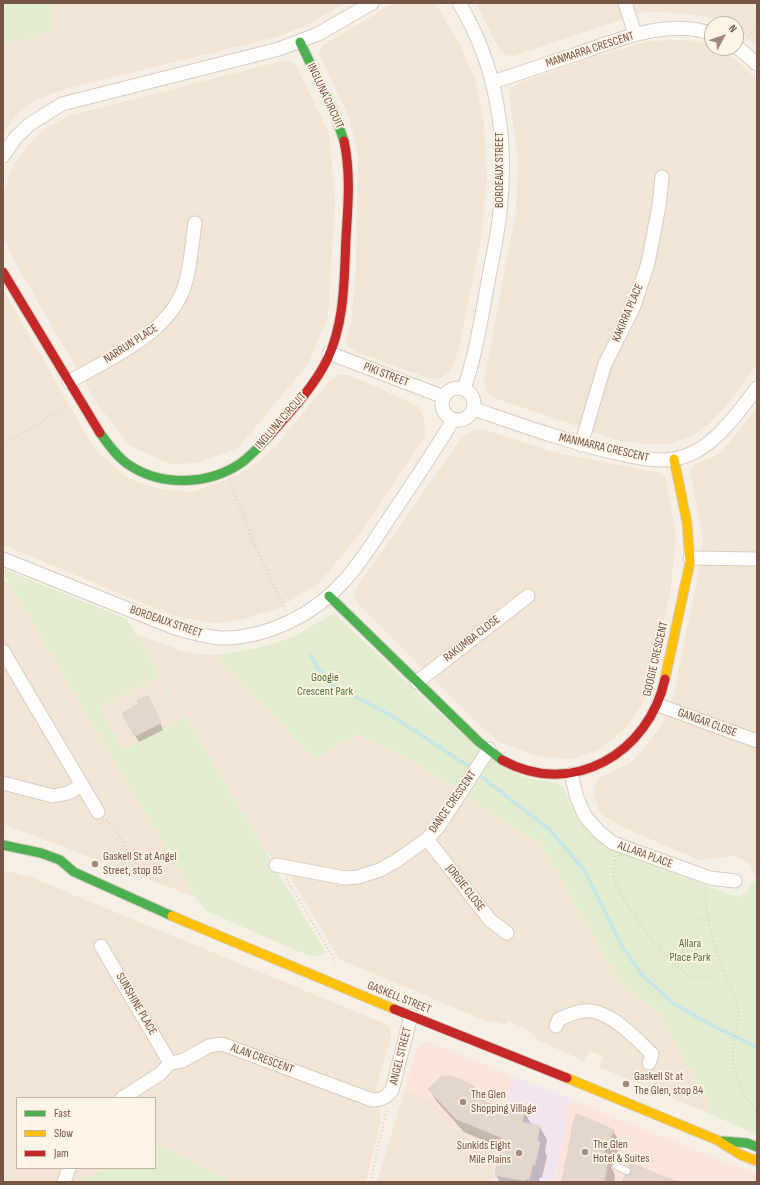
<!DOCTYPE html>
<html>
<head>
<meta charset="utf-8">
<style>
  body { margin:0 }
  #map { position:relative; width:760px; height:1185px; overflow:hidden; background:#f6efe6; font-family:"Sofia Sans Condensed",sans-serif }
  canvas { display:block }
  .frame { position:absolute; inset:0; border:4px solid #755545; pointer-events:none }
  .legend { position:absolute; left:16px; top:1097px; width:140px; height:72px; box-sizing:border-box; background:#fff4e6; border:1px solid #c8b4a6; margin:0; padding:5px 7px; list-style:none; font-size:12px; color:#755545 }
  .legend li { display:flex; align-items:center; gap:8px; height:20px }
  .legend b { width:20px; border:1px solid #c8b4a6 }
  .north { position:absolute; left:704px; top:16px; width:40px; height:40px; box-sizing:border-box; background:#fff4e6; border:1px solid #c8b4a6; border-radius:50%; rotate:50deg; font-size:11px; font-weight:700; line-height:16px; text-align:center; color:#755545 }
  .north::after { content:''; display:block; margin:auto; width:14px; height:18px; background:#a28b7d; clip-path:polygon(50% 0,100% 100%,50% 72%,0 100%) }
</style>
</head>
<body>
<div id="map">
<canvas width="760" height="1185"></canvas>
<div class="frame"></div>
<ul class="legend">
<li><b style="height:5px;background:#4caf50"></b>Fast</li>
<li><b style="height:5px;background:#ffc107"></b>Slow</li>
<li><b style="height:5px;background:#c62828"></b>Jam</li>
</ul>
<div class="north">N</div>
</div>
<script>
const ctx = document.querySelector('canvas').getContext('2d');
ctx.lineJoin = 'round';
function fillPath(path, color) {
  ctx.fillStyle = color;
  ctx.fill(path, 'evenodd');
}
function trace(path, color, width, dash) {
  ctx.strokeStyle = color;
  ctx.lineWidth = width;
  ctx.lineCap = dash ? 'butt' : 'round';
  ctx.setLineDash(dash || []);
  ctx.stroke(path);
}
function label(font, color, halo, rows, align = 'center') {
  ctx.font = font + ' "Sofia Sans Condensed",sans-serif';
  ctx.lineWidth = 3.5;
  ctx.setLineDash([]);
  ctx.textBaseline = 'middle';
  ctx.strokeStyle = halo;
  ctx.fillStyle = color;
  for (const [text, x, y, turn = 0] of rows) {
    ctx.save();
    ctx.translate(x, y);
    ctx.rotate((+turn || 0) * Math.PI / 180);
    ctx.textAlign = isNaN(turn) ? turn : align;
    if (halo) ctx.strokeText(text, 0, 0);
    ctx.fillText(text, 0, 0);
    ctx.restore();
  }
}
const residential = new Path2D(`
  M50 3H345L305 26 276 37 65 89 36 100 17 114 3 134V42H13L51 31Z
  M394 3H435L461 47 475 79 484 124 487 180 481 237 459 349 450 372 440 378 433 380 356 352 348 346 346 338 351 322 356 267 358 156 349 117 319 54 323 45Z
  M476 3H757V45L736 31V24H725L715 18 684 13 645 12 514 56 505 55 499 49Z
  M689 40 709 45 739 62 757 80V364L727 405 709 424 689 437 670 444H648L620 441 491 397 486 390 484 381 516 210 518 160 509 94 511 88 517 84 591 58 648 41Z
  M282 61H290L295 64 329 133 335 202 328 317 308 364 238 448 199 462 172 465 129 445 96 402 11 255 4 236 3 195 13 166 29 144 46 128 68 116Z
  M3 290 90 441 100 454 126 477 158 489 193 492 240 474 262 459 277 445 330 380 338 375H349L418 406 424 419 425 436 355 540 320 582 279 608 241 620 213 623 174 616 3 545Z
  M757 407V881L750 864 735 856 699 860 620 826 600 813 593 794 598 779 633 761 662 725 674 694 697 579 703 539 690 470 694 465 721 453Z
  M482 429 557 453 661 473 666 479 676 536 671 587 647 697 627 727 599 750 573 759 540 757 499 742 479 725 358 604 353 595 361 581 460 440 465 435 475 430Z
  M3 581 9 583 195 897 3 824Z
  M136 634 188 653 216 655 314 759 356 734 403 755 541 845 621 984 657 1011 710 1103 706 1112 599 1067 603 1057 589 1050 584 1061 538 1040 530 1031 508 1021 503 1028V1024L493 1021H486L339 959 292 880 265 850Z
  M160 675 184 717 123 750 98 707Z
  M3 871 16 873 33 878 381 1022 390 1027 391 1038 376 1087 381 1119 366 1182H232L155 1143V1098H17V1168H106L80 1182H3Z
  M405 1089 432 1100 454 1123 499 1143 492 1182H377Z`);
const commercial = new Path2D(`
  M425 1042 431 1043 512 1076 499 1143 454 1123 432 1100 405 1089 416 1050Z
  M570 1099 757 1175V1182H555Z`);
const education = new Path2D(`
  M512 1076 570 1099 554 1182H500L492 1180Z`);
const green = new Path2D(`
  M3 3H50L51 31 13 42H3Z
  M3 569 127 619 326 953 315 957 299 952 207 911 195 897 9 583ZM160 676 184 717 123 750 99 707Z
  M334 613 482 753 456 789 403 755 356 734 314 759 216 655 257 648 291 638Z
  M488 756 523 777 559 784 564 788 579 819 609 847 625 855 738 897 748 891 753 881H757V1135L706 1112 710 1103 657 1011 621 984 541 845 464 795Z
  M155 1143 232 1182H80L106 1168H155Z`);
const shadow = new Path2D(`
  M151 704 163 730 139 742 123 715Z
  M474 1087 481 1100 509 1114 520 1109 524 1112 532 1125 540 1127 547 1140 545 1152 547 1156 542 1178 540 1177 539 1182H500L496 1175 502 1148 464 1132 437 1102 429 1089Z
  M613 1131 621 1144 611 1167 615 1175 614 1182H563Z`);
const stream = new Path2D(`
  M310 654 318 669 334 686 394 717 473 769
  M477 773 550 830 585 871 622 946 643 976 673 1003 711 1025 757 1047`);
const building = new Path2D(`
  M148 696 161 723 135 736 122 714 139 704 138 701Z
  M452 1076 474 1086 472 1095 508 1112 509 1106 521 1108 520 1110 525 1111 522 1122 540 1126 537 1141 540 1142 535 1165 533 1164 529 1180 525 1179V1181L495 1175 502 1138 456 1119 428 1089 441 1077Z
  M577 1114 614 1130 601 1160 608 1161 604 1182H562L574 1120Z
  M630 1163 677 1182H622L625 1175H629L631 1172 629 1167Z`);
const path = new Path2D(`
  M746 40 757 28
  M3 445 68 406
  M231 485 256 548 286 611
  M106 820 118 833 142 875 140 880
  M615 856C614 865 612 875 616 884 625 906 670 970 694 977 704 980 714 974 723 970
  M286 879 336 962
  M706 889C703 909 716 952 724 972 729 984 736 996 738 1009 740 1028 729 1048 734 1067 739 1087 745 1096 757 1113
  M693 919 709 921
  M370 1182 387 1109`);
const lane = new Path2D(`
  M616 1166 627 1171`);
const street = new Path2D(`
  M459 3C497 65 508 139 500 211 498 235 492 259 488 282 481 319 476 354 464 389
  M625 3 635 34
  M736 46 757 64
  M493 82C520 73 547 64 574 55 615 41 669 17 712 34
  M3 156 16 137 30 124 62 104 279 49 318 34 372 3
  M329 353 444 397
  M69 382C111 357 173 333 186 281 191 263 192 242 195 223
  M442 404a16 16 0 1 1 32 0a16 16 0 1 1-32 0Z
  M474 409C521 425 568 442 616 453 634 457 655 462 674 459 711 453 736 415 757 388
  M581 445 605 364 634 306 648 263 659 206 662 177
  M690 558 757 559
  M3 559 175 628C190 632 206 637 222 638 268 638 315 614 345 580 363 560 377 536 392 514 413 483 434 452 453 420
  M3 651 98 812
  M417 682 528 596
  M658 705 757 741
  M571 774 577 798 585 816 598 831 613 843 710 878 735 881
  M3 783 53 796 68 793 82 785
  M427 839 490 920 507 933
  M276 865 345 878 358 877 380 870 396 861 427 839 439 826 489 749
  M101 946 170 1063
  M556 1026 559 1019C567 1016 575 1012 583 1011 608 1007 636 1039 652 1054L649 1063
  M122 1098 160 1074 170 1063 182 1061 209 1046 222 1044 372 1100C381 1100 386 1098 392 1090L411 1016
  M64 1182 69 1168`);
const fast = new Path2D(`
  M300 42 334 112 344 141
  M100 433C108 444 117 457 129 465 162 487 209 485 241 463 252 455 261 445 270 435
  M329 596 479 742 502 760
  M3 845 41 853 60 860 74 872 172 916
  M722 1141 747 1143 757 1147`);
const slow = new Path2D(`
  M665 679 690 562 687 523 674 459
  M172 916 394 1009
  M567 1078 717 1140 741 1155 757 1161`);
const jam = new Path2D(`
  M3 272 100 433
  M270 435C290 412 313 388 327 360 345 322 344 280 346 238 348 206 351 174 344 141
  M502 760C572 799 649 753 665 679
  M394 1009 567 1078`);
const markers = [
  [95,864,4,"#a28b7d"],
  [626,1084,4,"#a28b7d"],
  [463,1102,4,"#a28b7d"],
  [585,1152,4,"#a28b7d"],
  [519,1153,4,"#a28b7d"]
];
const streetNames = [
  ["MANMARRA CRESCENT",590,50,-18],
  ["INGLUNA CIRCUIT",325,96,65],
  ["BORDEAUX STREET",500,170,-90],
  ["KAKIRRA PLACE",628,313,-67],
  ["NARRUN PLACE",131,344,-33],
  ["PIKI STREET",386,375,21],
  ["INGLUNA CIRCUIT",281,421,-49],
  ["MANMARRA CRESCENT",604,448,13],
  ["BORDEAUX STREET",166,622,19],
  ["RAKUMBA CLOSE",472,639,-38],
  ["GOOGIE CRESCENT",656,659,-77],
  ["GANGAR CLOSE",707,723,20],
  ["DANCE CRESCENT",453,802,-55],
  ["ALLARA PLACE",645,855,20],
  ["JORGIE CLOSE",465,888,52],
  ["GASKELL STREET",399,998,22],
  ["SUNSHINE PLACE",136,1004,60],
  ["ANGEL STREET",401,1056,-76],
  ["ALAN CRESCENT",262,1059,20]
];
const parkNames = [
  ["Googie",325,678],
  ["Crescent Park",325,692],
  ["Allara",690,944],
  ["Place Park",690,958]
];
const poiNames = [
  ["Gaskell St at Angel",103,857],
  ["Street, stop 85",103,871],
  ["Gaskell St at",634,1077],
  ["The Glen, stop 84",634,1091],
  ["The Glen",471,1095],
  ["Shopping Village",471,1109],
  ["The Glen",593,1145],
  ["Hotel & Suites",593,1159],
  ["Sunkids Eight",511,1146,"right"],
  ["Mile Plains",511,1160,"right"]
];
fillPath(residential, '#f2e5d5');
fillPath(commercial, '#fbe5db');
fillPath(education, '#f2e5f0');
fillPath(green, '#e2edcf');
fillPath(shadow, '#0003');
trace(stream, '#c7e6e7', 3.5);
fillPath(building, '#e3d7cd');
trace(building, '#dfd1c8', 1);
trace(lane, '#d8ccc4', 8);
trace(street, '#d8ccc4', 15);
trace(fast, '#d7cbc2', 11);
trace(slow, '#d7cbc2', 11);
trace(jam, '#d7cbc2', 11);
trace(path, '#d8cec8', 2, [1, 3]);
trace(lane, '#fefdfb', 6);
trace(street, '#fefdfb', 13);
trace(fast, '#4caf50', 9);
trace(slow, '#ffc107', 9);
trace(jam, '#c62828', 9);
for (const [x, y, r, color] of markers) {
  const dot = new Path2D();
  dot.arc(x, y, r, 0, 2 * Math.PI);
  ctx.fillStyle = color;
  ctx.fill(dot);
  trace(dot, '#fff4e6', 1.5);
}
label('12px', '#755545', '#fff4e6', streetNames);
label('12px', '#4e763b', '#fff4e6', parkNames);
label('12px', '#755545', '#fff4e6', poiNames, 'left');
</script>
</body>
</html>
